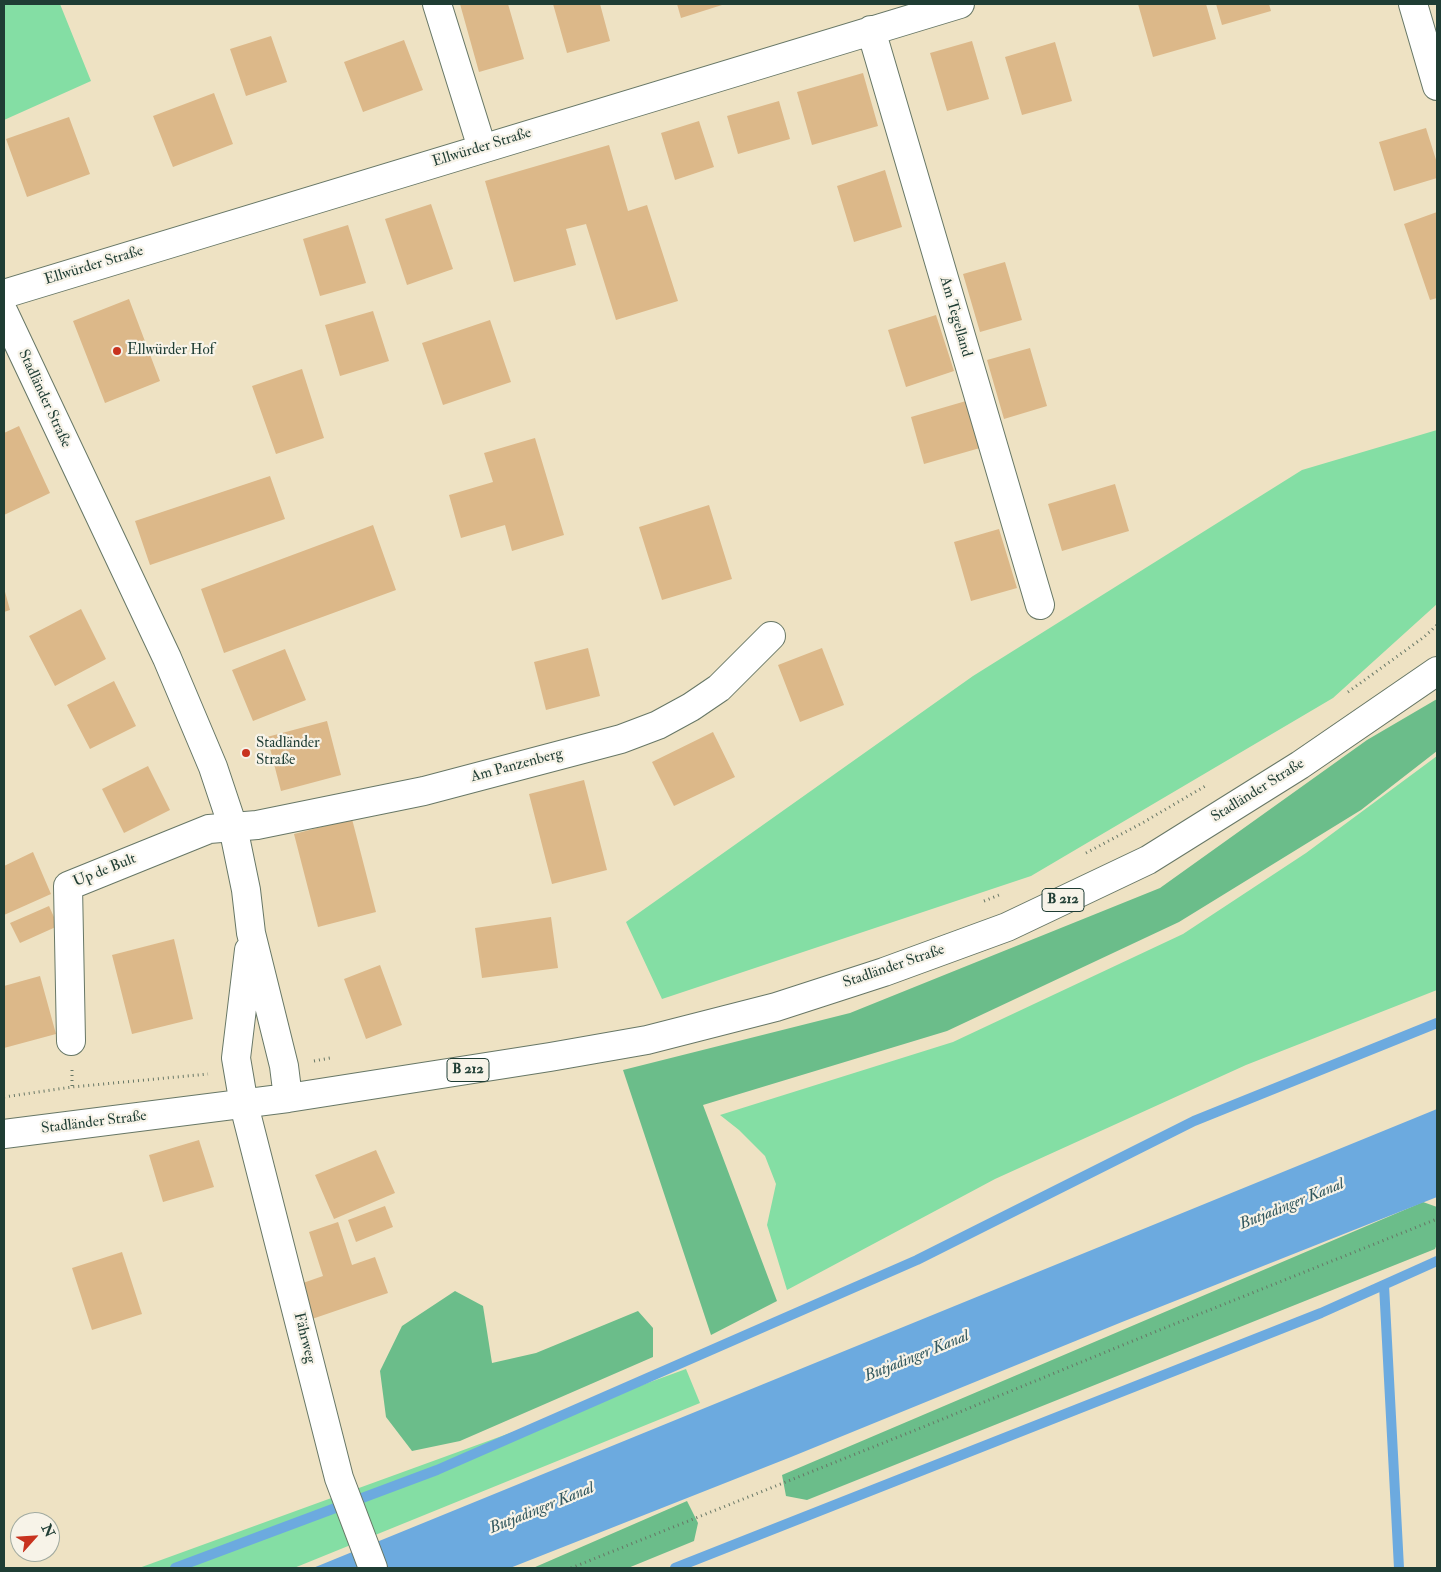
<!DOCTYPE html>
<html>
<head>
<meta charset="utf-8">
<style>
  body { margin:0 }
  #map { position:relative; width:1441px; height:1572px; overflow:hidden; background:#eee2c3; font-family:"IM FELL Double Pica",serif }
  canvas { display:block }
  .frame { position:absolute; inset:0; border:5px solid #1f3d34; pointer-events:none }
  .north { position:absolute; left:10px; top:1512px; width:50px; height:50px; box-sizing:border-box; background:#f7f3e8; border:1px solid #a1aaa0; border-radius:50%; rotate:64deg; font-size:14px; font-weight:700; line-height:20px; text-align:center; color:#1f3d34 }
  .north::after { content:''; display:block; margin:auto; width:18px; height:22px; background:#c8321e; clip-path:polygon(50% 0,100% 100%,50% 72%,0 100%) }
</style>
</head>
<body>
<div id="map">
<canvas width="1441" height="1572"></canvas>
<div class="frame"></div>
<div class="north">N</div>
</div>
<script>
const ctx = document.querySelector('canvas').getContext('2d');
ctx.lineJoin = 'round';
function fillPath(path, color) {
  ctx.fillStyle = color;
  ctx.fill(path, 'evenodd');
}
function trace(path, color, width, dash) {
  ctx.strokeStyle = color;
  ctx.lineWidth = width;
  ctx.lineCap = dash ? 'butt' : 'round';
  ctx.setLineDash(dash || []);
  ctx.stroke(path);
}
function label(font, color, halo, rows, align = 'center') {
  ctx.font = font + ' "IM FELL Double Pica",serif';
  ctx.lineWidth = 4.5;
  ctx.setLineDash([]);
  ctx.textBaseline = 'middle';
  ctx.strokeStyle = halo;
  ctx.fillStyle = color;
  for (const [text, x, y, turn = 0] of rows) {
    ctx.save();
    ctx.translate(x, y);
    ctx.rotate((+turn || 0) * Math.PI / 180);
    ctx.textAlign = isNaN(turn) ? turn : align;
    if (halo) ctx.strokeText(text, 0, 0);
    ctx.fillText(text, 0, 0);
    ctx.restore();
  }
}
const green = new Path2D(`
  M4 4H60L91 81 4 120Z
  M1437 430V604L1333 698 1031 876 662 999 626 922 973 676 1302 470Z
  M1437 756V990L1246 1065 995 1179 787 1290 767 1225 776 1184 765 1156 739 1130 720 1115 953 1042 1183 934 1306 853Z
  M686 1369 700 1403 294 1568H139Z`);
const forest = new Path2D(`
  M1437 699V751L1361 810 1179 922 947 1031 703 1105 777 1301 711 1335 623 1070 850 1013 1160 888 1367 740Z
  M1423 1202 1437 1207V1244L1435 1249 807 1500 786 1496 782 1475Z
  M455 1291 483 1306 492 1363 536 1353 638 1311 653 1328V1357L460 1441 412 1451 386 1417 380 1371 402 1326Z
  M687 1501 698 1523 694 1541 628 1568H533Z`);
const water = new Path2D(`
  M1437 1109V1197L1122 1322 791 1457 510 1568H313Z`);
const stream = new Path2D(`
  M1384 1285 1399 1568
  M175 1568 437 1470 917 1260 1194 1121 1437 1023
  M675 1568 1321 1313 1437 1261`);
const building = new Path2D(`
  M460 4H508L524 59 479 72Z
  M553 4H600L610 41 567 53Z
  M677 4H722V5L681 18Z
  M1138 4H1206L1216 39 1153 57Z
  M1216 4H1269L1271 11 1222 25Z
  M271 36 287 82 246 96 230 49Z
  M404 40 423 90 363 112 344 62Z
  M972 41 989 99 947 111 930 53Z
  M1055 42 1072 101 1022 115 1005 57Z
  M863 73 878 126 812 145 797 92Z
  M214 93 233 144 173 167 153 116Z
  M779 101 790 139 738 154 727 116Z
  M69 117 90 174 27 197 6 139Z
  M699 121 714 167 675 180 661 133Z
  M1426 128 1437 163V178L1394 191 1379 142Z
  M609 145 628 211 647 205 678 301 616 320 586 224 566 229 576 265 514 282 485 181Z
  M885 170 902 227 854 242 837 186Z
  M431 204 453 269 407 285 385 219Z
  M1437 212V298L1430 300 1404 224Z
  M348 225 366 283 320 296 303 239Z
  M1005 262 1022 320 980 332 963 274Z
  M129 299 160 381 105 403 73 321Z
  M373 311 389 361 340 376 325 325Z
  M936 315 954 371 906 387 888 330Z
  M490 320 511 382 443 405 422 343Z
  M1030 348 1047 406 1004 419 987 360Z
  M302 369 324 438 276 454 252 386Z
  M966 401 980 448 924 464 911 417Z
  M19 426 50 493 4 515V433Z
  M535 438 564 535 512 551 505 525 461 538 449 495 493 482 484 453Z
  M270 476 285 519 150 565 135 521Z
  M1115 484 1129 531 1062 551 1048 504Z
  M709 505 732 579 662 600 639 527Z
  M373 525 396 590 224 653 201 589Z
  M999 529 1017 588 971 601 954 542Z
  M4 588 10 610 4 612Z
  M81 609 106 659 55 686 29 636Z
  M588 648 600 696 546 710 534 662Z
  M822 648 844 705 800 722 778 665Z
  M285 649 306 700 253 721 232 670Z
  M114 681 136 726 90 749 67 705Z
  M327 721 341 775 281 791 267 737Z
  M713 732 735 777 674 806 652 762Z
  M148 766 170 810 124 833 102 789Z
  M584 780 607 870 552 884 529 794Z
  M352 819 376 912 318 927 294 834Z
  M33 852 51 894 4 915V866Z
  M49 906 58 926 20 943 10 923Z
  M551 917 558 968 482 978 475 928Z
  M174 939 193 1019 132 1034 112 955Z
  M380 965 402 1025 366 1039 344 979Z
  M40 976 56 1034 4 1048V986Z
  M199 1140 214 1187 163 1202 149 1155Z
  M376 1150 395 1193 334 1219 315 1175Z
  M385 1206 393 1227 356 1242 348 1220Z
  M338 1222 352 1265 375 1257 388 1293 312 1319 300 1284 323 1276 309 1232Z
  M122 1252 142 1314 92 1330 72 1268Z`);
const path = new Path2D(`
  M1348 692 1424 637 1437 625
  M1086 853 1144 822 1207 785
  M984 901 999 895
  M314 1061 330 1058
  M72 1070V1087
  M4 1097 72 1087 208 1074
  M571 1568 928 1425 1157 1331 1437 1219`);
const minor = new Path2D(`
  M437 4 482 148
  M1413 4 1437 86
  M871 30 1040 605
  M4 294 960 4
  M71 1041 68 886 209 829 257 825 424 791 621 739 658 725 691 707 719 688 771 636
  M244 1105 339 1478 373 1568`);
const major = new Path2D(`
  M4 313 167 658 213 767 233 827 246 890 251 933 284 1066 288 1098
  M244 1105 236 1058 249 950
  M4 1134 288 1098 550 1057 647 1040 776 1007 884 972 1007 927 1148 860 1300 765 1437 671`);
const markers = [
  [117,351,5,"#c8321e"],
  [246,753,5,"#c8321e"]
];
const shields = [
  [1063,900,42],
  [468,1070,42]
];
const shieldNames = [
  ["B 212",1063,900],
  ["B 212",468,1070]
];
const streetNames = [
  ["Ellwürder Straße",482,148,-17],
  ["Ellwürder Straße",94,266,-17],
  ["Am Tegelland",955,317,74],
  ["Stadländer Straße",44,399,65],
  ["Am Panzenberg",517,766,-15],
  ["Stadländer Straße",1258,791,-32],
  ["Up de Bult",105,871,-22],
  ["Stadländer Straße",894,967,-19],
  ["Stadländer Straße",94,1123,-7],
  ["Fährweg",304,1338,76]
];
const poiNames = [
  ["Ellwürder Hof",127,351],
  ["Stadländer",256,744],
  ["Straße",256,761]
];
const waterNames = [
  ["Butjadinger Kanal",1292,1205,-22],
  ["Butjadinger Kanal",917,1357,-22],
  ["Butjadinger Kanal",542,1509,-22]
];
fillPath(green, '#84dea4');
fillPath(forest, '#6bbd8a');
fillPath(water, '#6caadf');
trace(stream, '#6caadf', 10);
fillPath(building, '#dcb889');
trace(minor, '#677766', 30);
trace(major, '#677766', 30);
trace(path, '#677766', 3, [1, 4]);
trace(minor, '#fff', 28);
trace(major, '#fff', 28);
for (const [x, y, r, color] of markers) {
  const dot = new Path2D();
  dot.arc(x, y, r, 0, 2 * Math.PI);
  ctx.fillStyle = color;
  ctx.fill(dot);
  trace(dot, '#f7f3e8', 2);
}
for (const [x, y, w] of shields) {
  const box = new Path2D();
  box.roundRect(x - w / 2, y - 11.5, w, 23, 4);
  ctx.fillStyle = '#f7f3e8';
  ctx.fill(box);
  trace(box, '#1f3d34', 1);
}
label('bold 14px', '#1f3d34', null, shieldNames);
label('15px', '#1f3d34', '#f7f3e8', streetNames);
label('15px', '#1f3d34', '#f7f3e8', poiNames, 'left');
label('italic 16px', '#32585f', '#f7f3e8', waterNames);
</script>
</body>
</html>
